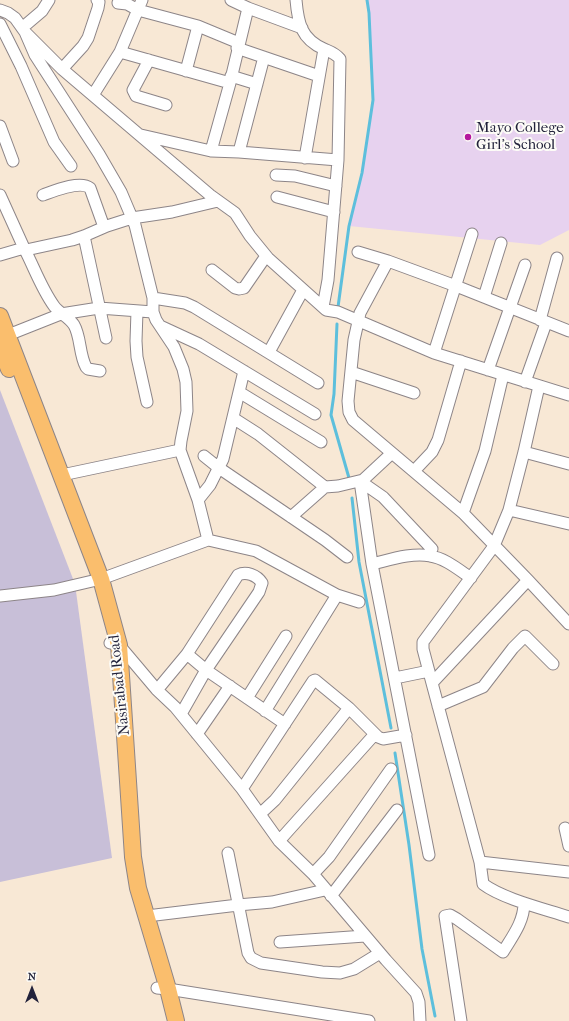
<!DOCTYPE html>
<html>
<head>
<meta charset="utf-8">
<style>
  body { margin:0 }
  #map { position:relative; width:569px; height:1021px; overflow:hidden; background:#f8e8d5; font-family:"IM FELL French Canon",serif }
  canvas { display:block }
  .north { position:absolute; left:12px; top:969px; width:40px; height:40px; -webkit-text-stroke:3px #fdfcf7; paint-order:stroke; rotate:0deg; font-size:11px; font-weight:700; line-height:16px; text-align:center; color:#22223b }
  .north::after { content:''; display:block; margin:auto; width:14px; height:18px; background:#22223b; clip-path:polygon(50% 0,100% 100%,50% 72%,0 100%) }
</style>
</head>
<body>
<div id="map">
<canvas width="569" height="1021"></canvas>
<div class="north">N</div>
</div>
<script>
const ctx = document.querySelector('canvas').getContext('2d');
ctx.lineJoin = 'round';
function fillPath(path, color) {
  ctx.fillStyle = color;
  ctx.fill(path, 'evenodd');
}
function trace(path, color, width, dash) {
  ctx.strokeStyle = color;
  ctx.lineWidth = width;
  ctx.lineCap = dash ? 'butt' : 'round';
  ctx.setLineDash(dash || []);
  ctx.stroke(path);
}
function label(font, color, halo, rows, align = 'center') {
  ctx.font = font + ' "IM FELL French Canon",serif';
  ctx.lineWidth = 4;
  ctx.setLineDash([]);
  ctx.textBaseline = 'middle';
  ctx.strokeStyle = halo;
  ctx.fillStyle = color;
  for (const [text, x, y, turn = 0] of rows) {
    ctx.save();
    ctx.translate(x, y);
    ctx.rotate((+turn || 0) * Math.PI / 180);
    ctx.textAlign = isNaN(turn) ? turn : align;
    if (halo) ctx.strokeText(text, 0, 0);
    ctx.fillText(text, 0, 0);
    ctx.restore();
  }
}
const built = new Path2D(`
  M367 0H569V230L540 245 349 226 362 173 373 100 369 13Z`);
const industrial = new Path2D(`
  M0 390 75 584 112 858 0 882Z`);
const stream = new Path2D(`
  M338 307 349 226 362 173 373 100 369 13 367 0
  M337 324 334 394 331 415 349 478
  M352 498 359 562 391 728
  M395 753 409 845 422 949 435 1016`);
const minor = new Path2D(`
  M231 0 248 8 302 28
  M296 0C298 23 301 39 324 49 331 52 335 53 340 59L338 160 328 280 323 307
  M118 3 127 4 138 10 198 26 239 43
  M0 10 8 13 15 18 25 32 62 69 210 195 235 213 250 236 268 258 326 310 338 312 434 353 569 395
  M0 24 21 66 54 142 71 166
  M22 28 42 11 49 0
  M237 48 319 76
  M120 52 230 83
  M264 57 239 152 338 160
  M149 60 133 90 136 96 166 105
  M62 69 83 46 88 38 98 8 99 2 97 0
  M186 71 198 26
  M231 76 257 84
  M93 95 120 52 142 0
  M0 126 13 161
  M141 135 211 151 239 152
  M211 151 230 83 248 8
  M305 158 324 49
  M276 175 295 176 336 186
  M0 195 24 248
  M43 195C54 191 80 180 90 188L104 227
  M277 197 334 212
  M84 236 106 338
  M26 250 72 240 84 236 107 226 132 218 172 212 218 201
  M358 252 388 261 456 286 569 331
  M0 255 24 248C34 267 41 288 54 306 59 313 69 317 74 325 81 337 79 354 86 367L88 369 100 371
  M388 261 360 313 354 340 348 401 349 412 353 420 463 513 528 580 569 624
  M212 270 235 288 239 289 244 288 266 256
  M484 297 501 243
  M153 298 185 303 194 307 318 383
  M137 311 136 341 137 357 147 402
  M540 320 557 258
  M160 326 199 344 315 414
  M8 335 61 314 99 308 153 312
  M269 352 303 290
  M434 353 472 234
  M488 370 525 265
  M351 372 414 393
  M525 382 546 323
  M239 392 321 442
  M233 418 258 434 325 487
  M524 452 569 464
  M204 456 219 468 325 540 347 557
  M414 471 432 452 438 440 461 361
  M62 475 180 450
  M360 481 372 564 429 855
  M360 481 383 497 432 549
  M198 500 210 485 223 459 244 371
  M509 510 524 452 539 386
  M463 513 485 451 503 375
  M291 517 325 487 338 486 363 480 392 453
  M569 524 509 510 494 546 423 642V649L432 683 480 862 483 884C503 899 545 909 569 917
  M208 540 256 551 337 595 359 602
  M372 564C389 560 413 552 430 556 445 558 459 570 471 578
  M0 596 54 590 101 579 208 540 198 500 180 450 181 441 187 411 186 382 183 369 174 347 156 320 153 312V298L135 225 121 192 99 154 35 55 25 32
  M110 643 119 645 157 690 175 707 242 789 279 841 313 874 386 960 416 993 419 1002 420 1021
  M187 654 206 670 285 724
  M395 678 429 671
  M432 683 528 580
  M157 690 187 654 238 575C246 571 257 575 262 583L259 592 206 670 181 714
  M247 698 286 636
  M438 706 483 687 513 648 525 636 553 664
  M265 711 337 595
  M197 734 230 686
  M242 789 313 681 315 680 349 708 378 737 383 739 406 735
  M260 814 275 800 349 708
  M565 828 569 846
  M279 841 375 734
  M228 853 248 953 251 958 261 963 322 972 340 973 354 969 380 953
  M480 862 569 872
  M313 874 329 857 391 769
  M331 896 397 810
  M147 916 238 905 272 902 325 890
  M280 942 365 936
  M157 988 168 989 369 1021
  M461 1021 445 916 450 915 457 919 503 952C512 937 524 922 524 903`);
const highway = new Path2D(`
  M0 316 101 579 119 645 133 857 138 888 168 989 176 1021
  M0 346 9 369`);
const markers = [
  [468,137,4,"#b5179e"]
];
const poiNames = [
  ["Mayo College",476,128],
  ["Girl's School",476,145]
];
const streetNames = [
  ["Nasirabad Road",120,685,-96]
];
fillPath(built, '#e7d2ef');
fillPath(industrial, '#c8bfd8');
trace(stream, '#5dbfdc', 3);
trace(minor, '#8d8588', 13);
trace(highway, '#8d8588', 18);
trace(minor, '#fff', 11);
trace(highway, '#fabe6d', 16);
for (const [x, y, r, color] of markers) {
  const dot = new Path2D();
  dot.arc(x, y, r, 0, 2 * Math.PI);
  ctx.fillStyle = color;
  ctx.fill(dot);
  trace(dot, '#fdfcf7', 1.5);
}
label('15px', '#22223b', '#fdfcf7', poiNames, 'left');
label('15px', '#22223b', '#fdfcf7', streetNames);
</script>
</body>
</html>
